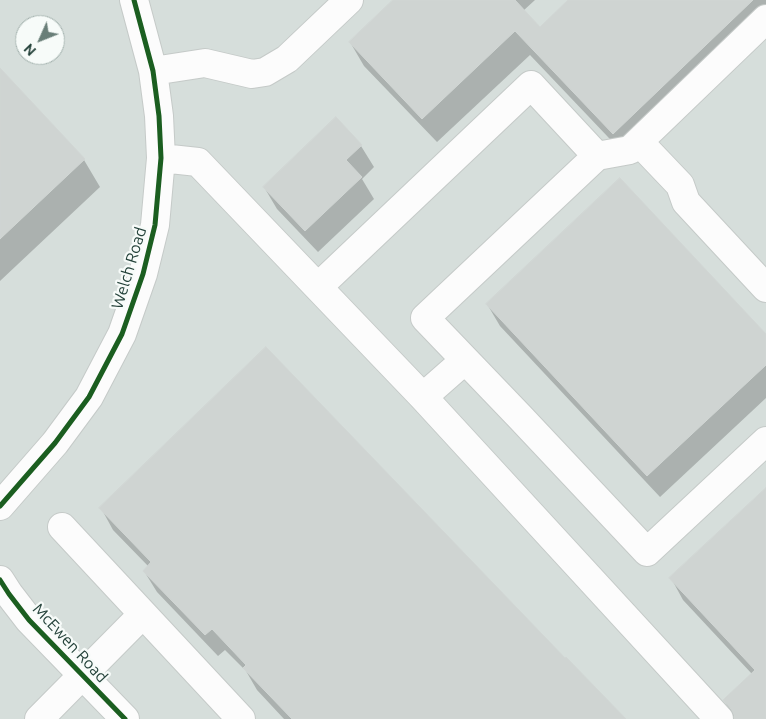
<!DOCTYPE html>
<html>
<head>
<meta charset="utf-8">
<style>
  body { margin:0 }
  #map { position:relative; width:766px; height:719px; overflow:hidden; background:#e8edeb; font-family:Ubuntu,sans-serif }
  canvas { display:block }
  .north { position:absolute; left:15px; top:15px; width:50px; height:50px; box-sizing:border-box; background:#f7fbf9; border:1px solid #a3b1ad; border-radius:50%; rotate:226deg; font-size:14px; font-weight:700; line-height:20px; text-align:center; color:#24423a }
  .north::after { content:''; display:block; margin:auto; width:18px; height:22px; background:#697e78; clip-path:polygon(50% 0,100% 100%,50% 72%,0 100%) }
</style>
</head>
<body>
<div id="map">
<canvas width="766" height="719"></canvas>
<div class="north">N</div>
</div>
<script>
const ctx = document.querySelector('canvas').getContext('2d');
ctx.lineJoin = 'round';
function fillPath(path, color) {
  ctx.fillStyle = color;
  ctx.fill(path, 'evenodd');
}
function trace(path, color, width, dash) {
  ctx.strokeStyle = color;
  ctx.lineWidth = width;
  ctx.lineCap = dash ? 'butt' : 'round';
  ctx.setLineDash(dash || []);
  ctx.stroke(path);
}
function label(font, color, halo, rows, align = 'center') {
  ctx.font = font + ' Ubuntu,sans-serif';
  ctx.lineWidth = 4.5;
  ctx.setLineDash([]);
  ctx.textBaseline = 'middle';
  ctx.strokeStyle = halo;
  ctx.fillStyle = color;
  for (const [text, x, y, turn = 0] of rows) {
    ctx.save();
    ctx.translate(x, y);
    ctx.rotate((+turn || 0) * Math.PI / 180);
    ctx.textAlign = isNaN(turn) ? turn : align;
    if (halo) ctx.strokeText(text, 0, 0);
    ctx.fillText(text, 0, 0);
    ctx.restore();
  }
}
const built = new Path2D(`
  M0 0H766V719H0ZM25 25H55V55H25Z`);
const shadow = new Path2D(`
  M395 0H535L523 11 540 29 570 0H766V25L627 157 530 55 437 142 364 66 350 42Z
  M0 70 84 160 100 187 0 281Z
  M361 146 374 167 362 179 374 199 318 252 277 209 264 187Z
  M487 304 766 336V398L660 497 500 326Z
  M766 489V719H735L724 700 752 674 683 600 671 578Z
  M101 508 565 659 624 719H284L257 690 246 671 225 650 218 656 157 592 144 571 149 567 113 530Z`);
const building = new Path2D(`
  M393 0H515L540 27 568 0H753L613 134 515 31 422 119 349 42Z
  M0 68 85 159 0 239Z
  M336 117 362 145 346 160 362 177 305 231 263 187Z
  M620 178 766 334V365L647 476 486 304Z
  M266 347 565 658 566 657 626 719H292L243 668 246 665 212 629 205 635 143 571 151 562 99 508Z
  M766 488V719H734V715L731 709 723 700 755 670 669 578Z`);
const minor = new Path2D(`
  M153 71 205 63 252 74 265 72 287 59 349 0
  M639 142 680 185 686 202 766 288
  M597 156 425 318 520 417 647 552 766 441
  M161 158 198 162 423 397 719 719
  M318 287 531 85 597 156 630 150 766 19
  M423 397 465 360
  M0 506 55 443 89 397 122 334 143 274 155 225 161 158 159 116 153 71 134 0
  M62 527 241 719
  M0 580 9 594 29 620 125 719
  M39 719 143 614`);
const cycleway = new Path2D(`
  M0 506 55 443 89 397 122 334 143 274 155 225 161 158 159 116 153 71 134 0
  M0 580 9 594 29 620 125 719`);
const streetNames = [
  ["Welch Road",129,268,-73],
  ["McEwen Road",70,643,47]
];
fillPath(built, '#d6dedb');
fillPath(shadow, '#0003');
fillPath(building, '#cfd4d2');
trace(building, '#d1d6d4', 1);
trace(minor, '#c5cac8', 30);
trace(minor, '#fcfcfc', 28);
trace(cycleway, '#1b5e20', 5);
label('16px', '#24423a', '#f7fbf9', streetNames);
</script>
</body>
</html>
